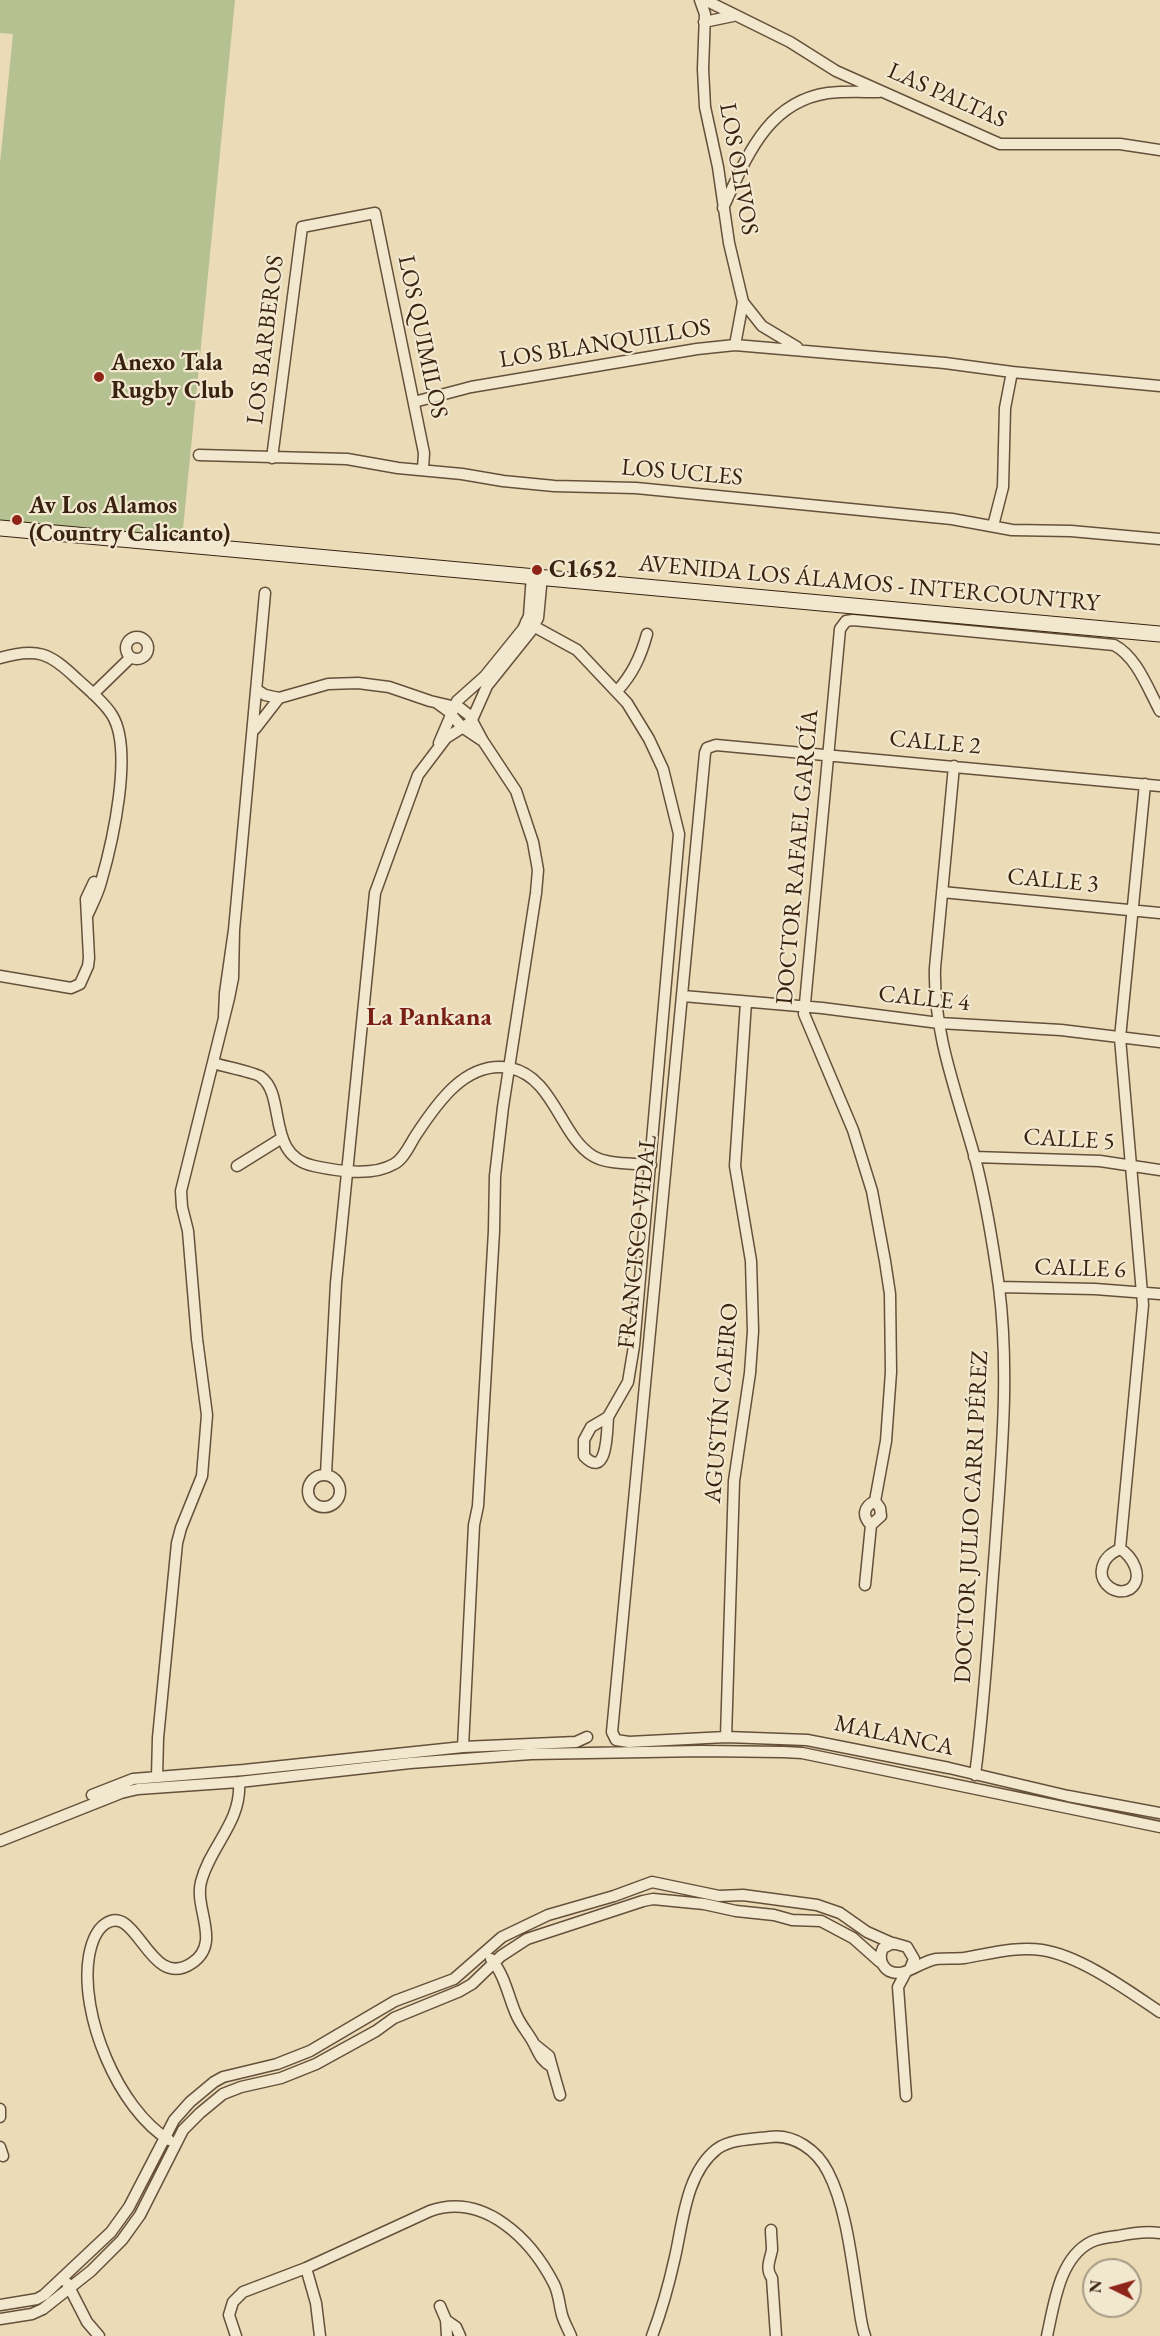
<!DOCTYPE html>
<html>
<head>
<meta charset="utf-8">
<style>
  body { margin:0 }
  #map { position:relative; width:1160px; height:2336px; overflow:hidden; background:#ebdbb7; font-family:"EB Garamond",serif }
  canvas { display:block }
  .north { position:absolute; left:1082px; top:2258px; width:60px; height:60px; box-sizing:border-box; background:#f2e8d0; border:2px solid #a89983; border-radius:50%; rotate:275deg; font-size:16px; font-weight:700; line-height:24px; text-align:center; color:#392210 }
  .north::after { content:''; display:block; margin:auto; width:21px; height:27px; background:#8f2418; clip-path:polygon(50% 0,100% 100%,50% 72%,0 100%) }
</style>
</head>
<body>
<div id="map">
<canvas width="1160" height="2336"></canvas>
<div class="north">N</div>
</div>
<script>
const ctx = document.querySelector('canvas').getContext('2d');
ctx.lineJoin = 'round';
function fillPath(path, color) {
  ctx.fillStyle = color;
  ctx.fill(path, 'evenodd');
}
function trace(path, color, width, dash) {
  ctx.strokeStyle = color;
  ctx.lineWidth = width;
  ctx.lineCap = dash ? 'butt' : 'round';
  ctx.setLineDash(dash || []);
  ctx.stroke(path);
}
function label(font, color, halo, rows, align = 'center') {
  ctx.font = font + ' "EB Garamond",serif';
  ctx.lineWidth = 4.5;
  ctx.setLineDash([]);
  ctx.textBaseline = 'middle';
  ctx.strokeStyle = halo;
  ctx.fillStyle = color;
  for (const [text, x, y, turn = 0] of rows) {
    ctx.save();
    ctx.translate(x, y);
    ctx.rotate((+turn || 0) * Math.PI / 180);
    ctx.textAlign = isNaN(turn) ? turn : align;
    if (halo) ctx.strokeText(text, 0, 0);
    ctx.fillText(text, 0, 0);
    ctx.restore();
  }
}
const green = new Path2D(`
  M0 0H235L182 539 0 524V163L13 34 0 33Z`);
const street = new Path2D(`
  M700 0 705 14 703 69 705 107 718 167 729 243 743 302 735 345
  M705 0 790 42 836 71 1000 144H1120L1160 150
  M704 22 733 16
  M723 208C746 159 766 102 828 93 845 91 863 92 879 92
  M743 302 762 326 797 347
  M414 402 471 387 697 349 735 345 945 363 1012 372 1160 386
  M199 455 347 459 398 468 462 474 503 481 554 486 636 488 952 519 1012 530 1071 531 1160 539
  M272 458 302 227 375 213 424 453 423 469
  M993 526 1003 487 1005 408 1012 372
  M526 622 577 650 627 703 649 739 663 769 679 834 634 1346 628 1382 608 1417 591 1427 584 1440V1456C608 1481 607 1429 608 1417
  M126 648a11 11 0 1 1 22 0a11 11 0 1 1-22 0Z
  M0 658C37 647 50 653 77 679 89 690 104 702 112 715 134 750 112 844 101 882 98 894 92 905 87 916
  M617 691C633 674 641 656 647 634
  M93 694 130 658
  M279 698 328 684 358 683 389 687 430 701 460 708 469 715 483 741 462 727 448 711 437 703
  M255 729 279 698 265 695 257 690
  M439 743 457 701 485 676 523 629 529 616 532 575
  M954 766 935 968C933 1034 958 1096 975 1158 986 1201 993 1244 999 1287 1010 1375 1001 1462 995 1549 989 1624 985 1700 975 1775
  M1160 786 716 745 707 748 705 753 612 1732 616 1740 629 1742 726 1737 807 1740 949 1768 1068 1796 1160 1813
  M942 892 1160 913
  M234 930 265 593
  M0 976 71 988 80 984 88 966 89 958 86 899 94 882
  M683 996 822 1008 939 1023 1061 1030 1160 1042
  M213 1063C222 1066 257 1073 261 1077 287 1096 265 1156 314 1166 337 1171 372 1177 394 1164 404 1159 410 1144 416 1135 437 1103 466 1060 510 1068 554 1077 560 1136 593 1156 608 1165 634 1163 651 1165
  M974 1157 1100 1161 1160 1170
  M237 1166 282 1138
  M999 1287 1095 1289 1160 1294
  M326 1474 336 1283 375 893 418 775 446 738 471 722 487 686 531 631 538 618 542 576
  M308 1491a16 16 0 1 1 32 0a16 16 0 1 1-32 0Z
  M875 1501 886 1441 891 1372 890 1294 885 1261 872 1191 853 1130 804 1014 840 629 846 621 853 620 1114 645C1137 657 1148 689 1160 711
  M875 1501 880 1508 881 1516 871 1525C862 1516 863 1507 875 1501Z
  M1120 1549C1132 1555 1145 1578 1130 1589 1116 1597 1099 1583 1102 1569 1104 1558 1111 1553 1120 1549L1143 1305 1120 1038 1145 784
  M865 1585 871 1525
  M726 1737 734 1481 750 1373 753 1331 751 1261 735 1166 746 1002
  M463 1747 576 1742 587 1737
  M157 1777 158 1738 177 1543 181 1528 202 1476 207 1415 197 1339 188 1231 182 1207 181 1191 229 998 233 978 234 930 225 993 224 1016
  M92 1795 133 1779 244 1770 463 1747 474 1525 478 1506 494 1231 495 1176 503 1107 536 893 538 870 533 842 516 791 483 741
  M0 1841 121 1793 138 1789 239 1782 410 1763 531 1754 702 1751 783 1752 802 1753 1160 1827
  M491 1959C505 1975 508 1996 516 2014 520 2024 528 2033 533 2042 539 2053 540 2060 552 2067L549 2056 534 2044
  M910 1969 914 1959 907 1947 893 1943 883 1948C877 1960 884 1973 898 1973 907 1974 923 1961 936 1959 945 1958 955 1959 964 1958 989 1954 1016 1946 1042 1950 1081 1956 1127 1990 1160 2012
  M906 1972 898 1987 906 2096
  M552 2067 560 2095
  M0 2109V2117
  M169 2140C118 2109 79 2014 89 1956 91 1945 95 1931 105 1924 137 1901 149 1992 192 1963 222 1943 194 1909 201 1882 210 1846 242 1822 239 1782
  M0 2147 3 2156
  M771 2230C771 2236 772 2243 772 2250 770 2260 765 2269 772 2278L776 2336
  M306 2268 316 2303 320 2336
  M67 2283 87 2322 99 2336
  M0 2305 37 2299 44 2295 111 2232 129 2207 174 2120 190 2102 214 2082 223 2077 277 2064 310 2051 395 2001 454 1979 502 1937 548 1915 614 1896 652 1882 719 1896 743 1895 817 1905 840 1913 867 1932 894 1944
  M440 2306 446 2320 456 2327 460 2336
  M0 2319 32 2314 43 2309 91 2271 122 2240 140 2215 183 2130 200 2113 223 2094 241 2087 281 2078 316 2064 376 2031 394 2018 460 1991 472 1984 501 1956 527 1939 643 1901 653 1899 704 1904 736 1911 774 1915 792 1920 821 1921 853 1938 880 1962
  M446 2320 447 2336
  M236 2336 229 2315 233 2302 243 2292 306 2268 430 2211C484 2192 531 2239 554 2284 559 2294 559 2304 562 2315 564 2322 568 2329 571 2336
  M652 2336C662 2310 669 2284 675 2257 683 2222 686 2173 717 2149 731 2139 753 2139 770 2137 794 2134 817 2150 828 2172 846 2206 852 2262 858 2300 860 2312 861 2325 865 2336
  M1047 2336C1054 2305 1059 2258 1091 2242 1099 2238 1110 2237 1118 2236 1132 2233 1146 2231 1160 2233`);
const secondary = new Path2D(`
  M0 528 1160 634`);
const markers = [
  [99,377,6,"#8f2418"],
  [17,520,6,"#8f2418"],
  [537,570,6,"#8f2418"]
];
const streetNames = [
  ["LAS PALTAS",947,96,24],
  ["LOS OLIVOS",738,169,80],
  ["LOS QUIMILOS",422,337,78],
  ["LOS BARBEROS",266,340,-83],
  ["LOS BLANQUILLOS",605,344,-9],
  ["LOS UCLES",682,473,5],
  ["AVENIDA LOS ÁLAMOS - INTERCOUNTRY",869,584,5],
  ["CALLE 2",935,743,5],
  ["DOCTOR RAFAEL GARCÍA",798,857,-85],
  ["CALLE 3",1053,881,5],
  ["CALLE 4",924,999,6],
  ["CALLE 5",1069,1140,3],
  ["FRANCISCO VIDAL",638,1242,-84],
  ["CALLE 6",1080,1269,2],
  ["AGUSTÍN CAEIRO",722,1403,-85],
  ["DOCTOR JULIO CARRI PÉREZ",972,1517,-87],
  ["MALANCA",894,1736,12]
];
const poiNames = [
  ["Anexo Tala",111,363],
  ["Rugby Club",111,391],
  ["Av Los Alamos",29,506],
  ["(Country Calicanto)",29,534],
  ["C1652",549,570]
];
const neighbourhoodNames = [
  ["La Pankana",429,1018]
];
fillPath(green, '#b5c190');
trace(street, '#66503a', 13);
trace(secondary, '#392210', 17);
trace(street, '#f2e8d0', 10);
trace(secondary, '#f2e8d0', 15);
for (const [x, y, r, color] of markers) {
  const dot = new Path2D();
  dot.arc(x, y, r, 0, 2 * Math.PI);
  ctx.fillStyle = color;
  ctx.fill(dot);
  trace(dot, '#f2e8d0', 2);
}
label('24px', '#392210', '#f2e8d0', streetNames);
label('bold 24px', '#392210', '#f2e8d0', poiNames, 'left');
label('bold 26px', '#7a1f14', '#f2e8d0', neighbourhoodNames);
</script>
</body>
</html>
